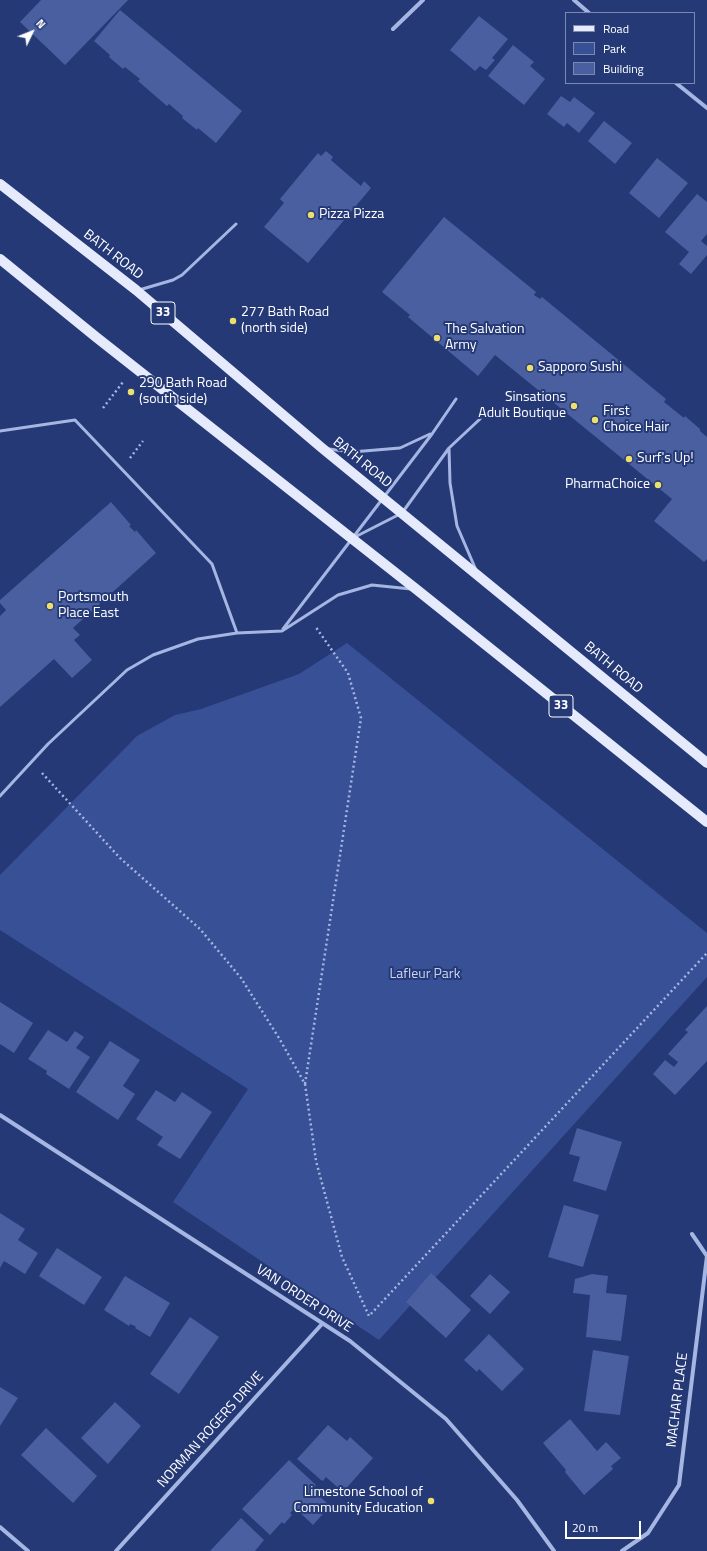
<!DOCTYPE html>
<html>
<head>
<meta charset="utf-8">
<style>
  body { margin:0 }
  #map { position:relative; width:707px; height:1551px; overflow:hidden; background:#253977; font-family:"Titillium Web",sans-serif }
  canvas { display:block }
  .legend { position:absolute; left:565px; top:12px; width:130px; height:72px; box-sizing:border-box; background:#253977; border:1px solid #7c88ad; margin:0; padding:5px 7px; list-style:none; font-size:12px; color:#fff }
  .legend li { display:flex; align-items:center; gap:8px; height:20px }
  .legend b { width:20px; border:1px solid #7c88ad }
  .north { position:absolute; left:12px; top:12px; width:40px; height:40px; -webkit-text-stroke:3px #253977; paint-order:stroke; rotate:47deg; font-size:11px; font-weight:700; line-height:16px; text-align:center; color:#fff }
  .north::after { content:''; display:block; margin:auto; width:14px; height:18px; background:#fff; clip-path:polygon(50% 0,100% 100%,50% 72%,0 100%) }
  .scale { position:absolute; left:565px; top:1521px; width:76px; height:18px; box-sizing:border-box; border:2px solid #fff; border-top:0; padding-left:5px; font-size:12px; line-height:14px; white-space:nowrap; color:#fff; -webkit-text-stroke:3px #253977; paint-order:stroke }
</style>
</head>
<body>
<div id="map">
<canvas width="707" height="1551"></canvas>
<ul class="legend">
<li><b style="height:5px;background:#e5eafc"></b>Road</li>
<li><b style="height:11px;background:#385095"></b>Park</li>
<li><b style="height:11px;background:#495f9f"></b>Building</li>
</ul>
<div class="north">N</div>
<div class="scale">20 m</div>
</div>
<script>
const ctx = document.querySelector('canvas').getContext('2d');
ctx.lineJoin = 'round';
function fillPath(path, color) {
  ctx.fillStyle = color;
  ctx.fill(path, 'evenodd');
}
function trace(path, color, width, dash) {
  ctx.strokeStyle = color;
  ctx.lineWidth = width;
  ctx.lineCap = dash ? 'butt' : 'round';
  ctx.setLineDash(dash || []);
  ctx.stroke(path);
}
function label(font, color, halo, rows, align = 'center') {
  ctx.font = font + ' "Titillium Web",sans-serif';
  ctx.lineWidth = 4;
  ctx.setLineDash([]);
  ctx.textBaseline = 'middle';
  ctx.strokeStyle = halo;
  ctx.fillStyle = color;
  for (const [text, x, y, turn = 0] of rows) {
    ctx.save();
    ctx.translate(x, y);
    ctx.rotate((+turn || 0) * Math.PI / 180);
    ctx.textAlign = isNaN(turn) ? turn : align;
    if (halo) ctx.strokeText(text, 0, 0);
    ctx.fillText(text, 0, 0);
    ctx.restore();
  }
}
const green = new Path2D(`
  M347 643 707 933V977L379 1340 173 1202 248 1089 0 930V875L137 736 175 715 201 709 299 674Z`);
const building = new Path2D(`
  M41 0H128L65 65 20 22Z
  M120 10 242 111 216 143 198 128 197 130 182 118 183 116 169 104 167 106 138 81 140 79 125 67 123 69 109 57 110 55 94 41Z
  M479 16 508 39 492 58 495 60 486 70 480 66 475 71 450 50Z
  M513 45 534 62 530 66 545 79 524 105 488 76Z
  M561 96 570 102 574 97 595 113 579 133 567 123 564 127 547 114Z
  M604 121 632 143 615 164 588 141Z
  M326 151 333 157 331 160 332 161 361 186 364 181 371 188 308 263 264 227 284 203 280 199 318 153 321 156Z
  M657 158 688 183 659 218 629 193Z
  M697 194 707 202V234L701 241 707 246V255L691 274 679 264 689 252 665 232Z
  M444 217 536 292 534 295 540 299 542 297 666 399 664 402 684 418 685 416 700 429V431L707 437V559L704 562 654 521 672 499 495 355 478 376 408 317 410 315 382 292Z
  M111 502 131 525 129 526 135 532 136 530 156 553 73 628 80 635 74 640 92 660 72 678 54 659 0 707V616L6 610 0 603V600Z
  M0 1002 33 1023 14 1053 0 1044Z
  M707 1006V1061L675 1095 653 1074 665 1060 674 1067 678 1062 668 1054 688 1032 685 1030Z
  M48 1030 67 1042 75 1031 84 1037 76 1048 90 1057 69 1089 46 1074 47 1071 28 1059Z
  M110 1041 140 1060 123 1086 135 1094 118 1120 76 1092Z
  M156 1090 175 1102 182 1092 212 1112 180 1159 157 1145 163 1137 136 1119Z
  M577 1128 622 1142 606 1191 573 1181 580 1157 569 1154Z
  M564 1205 599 1215 583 1267 548 1257Z
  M0 1213 25 1229 18 1240 38 1253 25 1274 4 1261 0 1268Z
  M57 1248 102 1277 84 1305 39 1276Z
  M431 1273 471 1310 446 1338 406 1302Z
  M490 1274 510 1292 490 1314 470 1296Z
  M592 1274 608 1276 606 1293 627 1295 621 1341 586 1337 590 1295 573 1293 575 1279Z
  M125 1276 170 1303 150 1337 135 1328 136 1327 135 1326 130 1324 129 1326 104 1310Z
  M190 1317 219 1337 179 1394 150 1374Z
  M489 1334 524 1369 502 1391 479 1369 477 1372 464 1360Z
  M593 1350 629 1356 620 1415 584 1411Z
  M0 1387 18 1398 0 1426Z
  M115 1402 141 1426 108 1464 81 1438Z
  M570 1419 597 1451 606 1442 621 1458 611 1466 613 1469 584 1495 565 1472 566 1470 543 1443Z
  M328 1425 347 1441 350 1437 373 1458 343 1492 327 1478 326 1477 323 1481 321 1480 297 1459Z
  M46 1428 97 1476 73 1503 21 1455Z
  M289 1460 316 1485 312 1489 330 1506 313 1525 295 1508 290 1513 292 1515 284 1524 282 1522 270 1535 242 1509Z
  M241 1518 264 1540 255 1551H210Z`);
const path = new Path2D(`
  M103 408 123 382
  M130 458 143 441
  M42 773 120 858 200 929 241 978 279 1038 305 1084 316 1161 342 1257 369 1316 707 953
  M305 1084 361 718 348 673 315 626`);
const service = new Path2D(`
  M139 290 173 280 182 275 236 224
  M0 431 75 420 212 564 237 633
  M449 448 450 483 457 526 476 570
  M329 449 352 452 400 448 430 434
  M353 538 402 513 449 448 480 419
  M283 629 432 434 456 399
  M0 796 48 744 127 670 153 655 198 639 237 633 282 631 338 595 372 585 411 589`);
const minor = new Path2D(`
  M574 0 589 13
  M393 29 423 0
  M676 83 707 108
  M0 1115 350 1341 446 1419 517 1500 554 1551
  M0 1527 28 1551
  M116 1551 322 1324
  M622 1551 648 1533 679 1485 707 1256 692 1234`);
const primary = new Path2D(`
  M0 184 136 290 322 448 707 763
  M0 259 96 337 416 589 707 822`);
const markers = [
  [311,215,4,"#ecdf6b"],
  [233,321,4,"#ecdf6b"],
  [437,338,4,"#ecdf6b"],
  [530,368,4,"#ecdf6b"],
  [131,392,4,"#ecdf6b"],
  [574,406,4,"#ecdf6b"],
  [595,420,4,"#ecdf6b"],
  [629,459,4,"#ecdf6b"],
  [658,485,4,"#ecdf6b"],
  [50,606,4,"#ecdf6b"],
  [431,1501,4,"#ecdf6b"]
];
const shields = [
  [163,313,24],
  [561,706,24]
];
const shieldNames = [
  ["33",163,313],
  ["33",561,706]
];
const poiNames = [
  ["Pizza Pizza",319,215],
  ["277 Bath Road",241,313],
  ["(north side)",241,329],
  ["The Salvation",445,330],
  ["Army",445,346],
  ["Sapporo Sushi",538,368],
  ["290 Bath Road",139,384],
  ["(south side)",139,400],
  ["Sinsations",566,398,"right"],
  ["Adult Boutique",566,414,"right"],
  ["First",603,412],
  ["Choice Hair",603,428],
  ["Surf's Up!",637,459],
  ["PharmaChoice",650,485,"right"],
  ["Portsmouth",58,598],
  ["Place East",58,614],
  ["Limestone School of",423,1493,"right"],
  ["Community Education",423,1509,"right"]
];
const streetNames = [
  ["BATH ROAD",113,255,38],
  ["BATH ROAD",362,463,39],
  ["BATH ROAD",613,668,40],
  ["VAN ORDER DRIVE",304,1299,33],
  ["MACHAR PLACE",678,1400,-83],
  ["NORMAN ROGERS DRIVE",211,1430,-48]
];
const parkNames = [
  ["Lafleur Park",425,975]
];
fillPath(green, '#385095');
fillPath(building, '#495f9f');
trace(path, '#a6b6e3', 2.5, [2, 3]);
trace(service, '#a6b6e3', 3);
trace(minor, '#a6b6e3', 4);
trace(primary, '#e5eafc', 10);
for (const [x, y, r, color] of markers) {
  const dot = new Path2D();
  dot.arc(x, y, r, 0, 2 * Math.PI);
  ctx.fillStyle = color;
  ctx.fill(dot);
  trace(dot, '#253977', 1.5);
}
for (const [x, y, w] of shields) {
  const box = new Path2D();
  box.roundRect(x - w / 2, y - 11, w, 22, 3);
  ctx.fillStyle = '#253977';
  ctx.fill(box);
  trace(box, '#fff', 1);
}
label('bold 13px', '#fff', null, shieldNames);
label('14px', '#fff', '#253977', poiNames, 'left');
label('14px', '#fff', '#253977', streetNames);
label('14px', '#c9d4f3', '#253977', parkNames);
</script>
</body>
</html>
